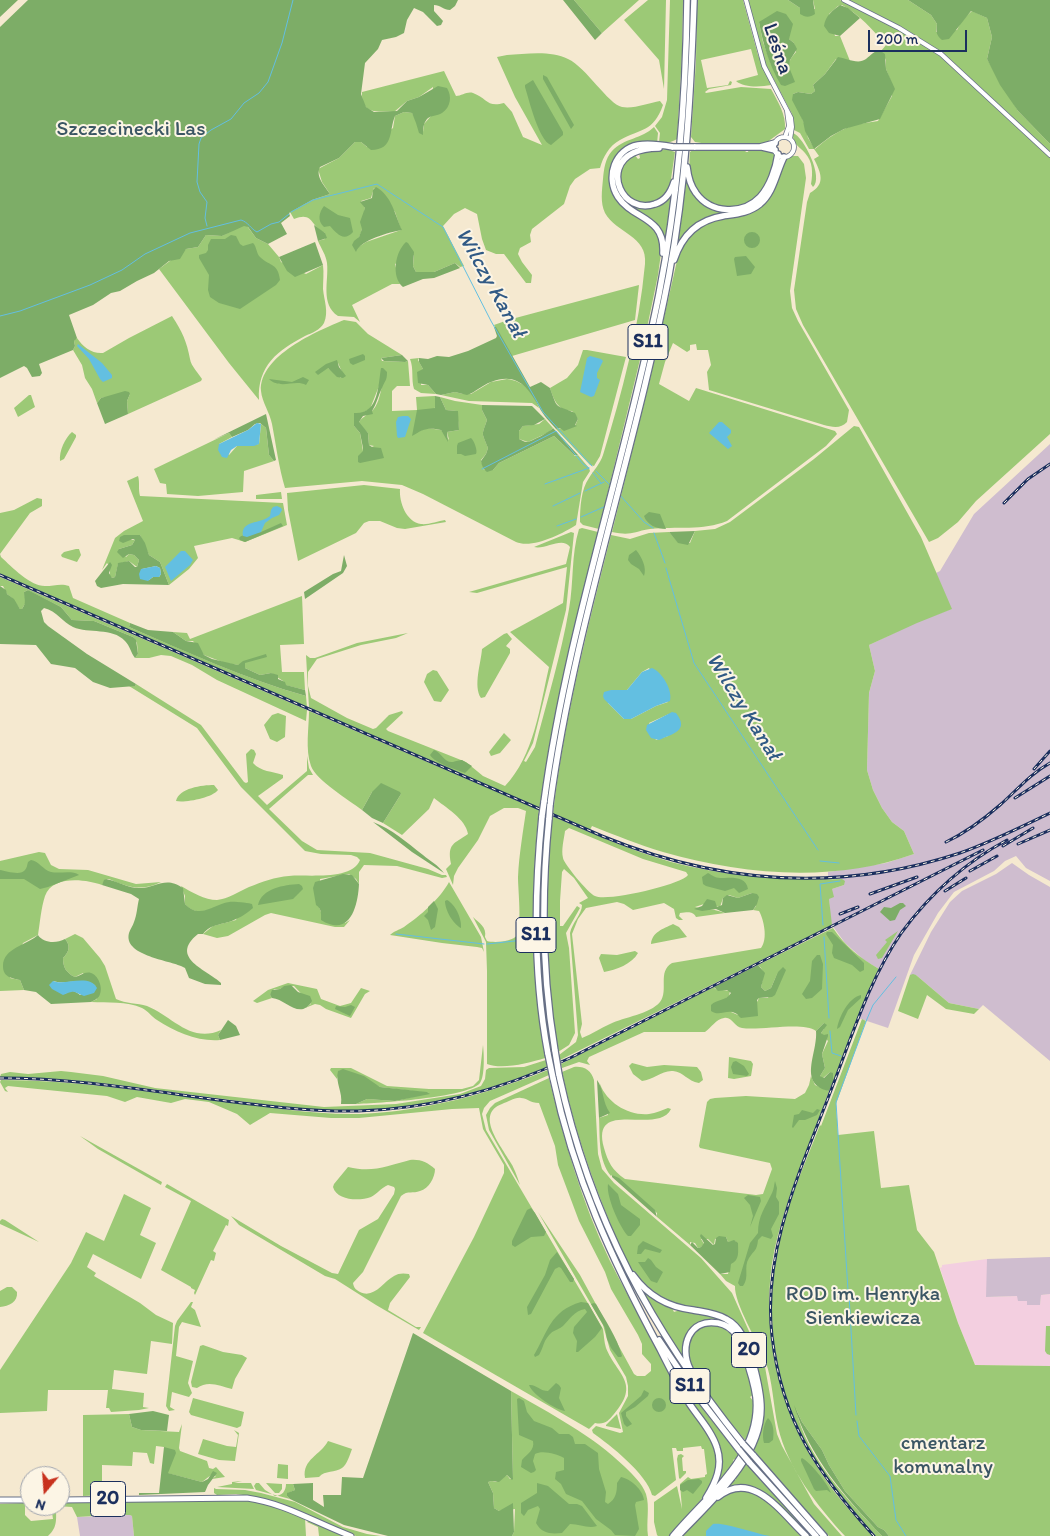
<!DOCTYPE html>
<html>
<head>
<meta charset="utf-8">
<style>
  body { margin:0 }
  #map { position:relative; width:1050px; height:1536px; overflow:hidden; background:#f5e9d0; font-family:Itim,sans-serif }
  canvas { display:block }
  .north { position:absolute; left:20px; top:1466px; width:50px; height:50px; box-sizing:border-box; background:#fcf5e5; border:1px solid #a2a6af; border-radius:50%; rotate:198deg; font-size:14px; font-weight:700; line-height:20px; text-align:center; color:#1b2f5e }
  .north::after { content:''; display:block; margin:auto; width:18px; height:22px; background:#c8321e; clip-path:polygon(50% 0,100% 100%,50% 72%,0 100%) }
  .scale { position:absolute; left:868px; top:30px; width:99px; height:22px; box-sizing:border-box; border:2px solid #1b2f5e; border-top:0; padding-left:6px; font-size:15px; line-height:18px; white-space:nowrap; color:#1b2f5e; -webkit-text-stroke:4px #fcf5e5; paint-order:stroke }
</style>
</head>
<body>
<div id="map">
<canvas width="1050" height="1536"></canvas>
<div class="north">N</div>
<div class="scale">200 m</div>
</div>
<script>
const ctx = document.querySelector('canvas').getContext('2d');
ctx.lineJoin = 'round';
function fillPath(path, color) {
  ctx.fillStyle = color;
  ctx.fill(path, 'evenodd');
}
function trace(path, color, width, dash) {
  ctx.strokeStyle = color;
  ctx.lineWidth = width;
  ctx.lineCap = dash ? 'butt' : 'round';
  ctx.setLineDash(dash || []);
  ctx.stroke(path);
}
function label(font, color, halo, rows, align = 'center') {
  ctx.font = font + ' Itim,sans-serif';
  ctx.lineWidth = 4;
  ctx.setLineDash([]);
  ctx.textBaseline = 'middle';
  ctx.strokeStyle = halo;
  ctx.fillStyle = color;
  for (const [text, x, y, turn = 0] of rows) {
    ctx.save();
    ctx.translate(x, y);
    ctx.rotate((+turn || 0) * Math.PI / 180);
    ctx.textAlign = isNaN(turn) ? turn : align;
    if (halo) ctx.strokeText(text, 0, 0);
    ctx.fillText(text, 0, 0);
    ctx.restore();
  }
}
const built = new Path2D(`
  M987 1259V1297L1018 1296 1040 1305 1041 1295 1050 1294V1366L975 1365 958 1323 940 1268 942 1267V1265Z`);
const industrial = new Path2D(`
  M1050 444V881L1026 868 1016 856 1005 861 994 871 954 892 938 913 914 955 888 1028 858 1018 879 969 864 960 845 943 832 925 830 917 829 899 832 889 844 885 842 879H828V872L886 863 914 854 904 831 892 822 882 808 873 790 867 770 869 693 875 671 869 645 917 622 951 609 936 573 940 571 974 514Z
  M1012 863 1029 875 1050 887V1061L983 1005 979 1009 949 1003 916 975H910L931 932 950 902 962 891 996 874Z
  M1050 1257V1294L1041 1295 1040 1305H1027V1301H1018L1017 1296 986 1297 987 1259Z
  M130 1515 132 1516 134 1536H80L77 1517Z`);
const green = new Path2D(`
  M574 0H639L602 33Z
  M648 0H666L664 89 659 60 624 20Z
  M670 0H683L682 55 677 139C669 143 669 143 659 142L660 133 655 126 662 117 667 100Z
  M697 0H743L758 55 771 85C761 87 744 88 736 81L758 75 751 49 701 60 707 88 728 85 730 81 732 82 731 85 709 89 705 92 706 93 741 87 771 89C778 102 786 114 785 129L766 143 708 144 695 142 691 137 696 61Z
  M748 0H788L800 8V10L815 9 813 0H840L892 26 928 47 945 59 1050 158V434L976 501 958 522 938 538 929 542 803 325 796 309 794 290 807 202 810 193C826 184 821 173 814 159L819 156 814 149H809L800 133 794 130 792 114 763 59ZM842 5C859 14 873 30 886 45L881 51 886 60V69L892 84V96L878 121C872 122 865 123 859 124 841 128 828 138 815 149L808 138 805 126 793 94 798 92 811 94 815 91 813 85 825 74 836 59 850 61 840 36H835L829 14 838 6ZM759 22 789 35V39L794 43 796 52C790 59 787 63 790 73L771 64 763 42Z
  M849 0H908L931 15 937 24 936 32 957 30 962 20 972 11 987 18 992 37 987 59 1018 111 1050 144V152L942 52 900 26Z
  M507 55C525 54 551 50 568 59 586 67 608 104 622 107 634 109 649 103 660 101L663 105C653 133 641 128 620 140 609 146 603 157 600 168L590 169 575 179 570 186 564 204 532 229 530 235 531 242 520 248 518 254 522 262 532 275 531 283H526L504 254H496L486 250 482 239 477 214 465 208 454 214 443 226 464 266 460 267 455 263 434 272H416L413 266 414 255 395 264 400 284H392L352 305 360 322 354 317 338 316C320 304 329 281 327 263 326 255 321 248 318 241L325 239V233C310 227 314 211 294 219L290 212 312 200 330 194 322 182 318 169 339 158 355 142H361L367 147 393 128 395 116 404 112 412 113 423 132 424 124 431 116 433 87 419 97 407 101 394 112C377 111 361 115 362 92L444 71 456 96C462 96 467 91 473 93 487 98 487 108 504 103L512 112 523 137 542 145 515 97 497 57ZM374 188 395 212 401 230 366 242 357 248C357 237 360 238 362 229 364 222 363 215 365 208L361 201 371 198Z
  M654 127 658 133 657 144 623 150 610 181 612 191 649 223 660 238 661 253 658 275 643 347 599 529 583 525 580 522C580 508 581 489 589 478 594 470 600 464 603 455 622 393 639 329 645 264 648 236 616 233 605 213 600 203 602 190 603 179 604 169 605 159 612 151 624 138 642 139 654 127Z
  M793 133C804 137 824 178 813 187L811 184C813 173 813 162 805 153 799 146 792 144 793 133Z
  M635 147H653L630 152C626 159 618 167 616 175 610 194 634 211 651 208 660 206 666 198 672 192L665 241 656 223 623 200 614 184 616 167 623 155Z
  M667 149H672V151L675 152 670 186 662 198 648 204 631 200 620 186V170L624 163 634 154 638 159 640 158 639 153Z
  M694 149H744L746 152H748L749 149 766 150 773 152 776 156C771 171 768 187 756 198 738 215 705 209 694 186 689 176 689 163 690 152Z
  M792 156H798L804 164 806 178 790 291 792 308 798 321 849 410 847 422C841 429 832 427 824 425L709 390 707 372 711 365 708 350H697L696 344 690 345V350L687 352 673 343 665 362 659 384 689 401 696 388 835 431 837 434 826 446 727 521C703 531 676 526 650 529 632 532 631 536 612 532L650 379 679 252C687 236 700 223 719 219 732 217 749 218 759 207 767 200 779 171 785 160Z
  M687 177 712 208 753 206 709 218 677 246Z
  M241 226H247L256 238 268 244 279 257 281 262 306 274 323 265C324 273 323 281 323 289 324 300 329 312 324 323 320 330 312 333 305 336 278 350 257 366 259 400L229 363 159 269 186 249 198 247 206 235 222 236Z
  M639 285 635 320 512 356 494 325 508 320Z
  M172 316C182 331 187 342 190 359 191 366 199 374 202 379L201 381 128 414 127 401 130 394 101 398 97 403 92 389 85 378 82 365 73 350 75 346 74 341 75 339 77 338C83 347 92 354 103 353L129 338Z
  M344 320 356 322 368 334 402 355 381 358 382 361 405 362 408 361 410 386H397L392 391V411L417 410 416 397 435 396 436 406 419 431 427 428 441 430 449 440 447 432 459 430 457 411 446 410 440 397 455 401 482 405V410L487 420C481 438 482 431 488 448L486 454 481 460 484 470H493L499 463 554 436 575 456 578 455 589 468 590 471 583 482 576 525C562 534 532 549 516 542L423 494 402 485 362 481 285 488C279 468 276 445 272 424 270 413 262 402 261 391 259 356 317 331 344 320ZM338 363 342 372 341 378 328 368ZM379 386H382C380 395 378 406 371 412 366 416 362 417 359 422V425L368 433 369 445 374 446 363 451 360 433 354 426 355 414 362 413 370 409Z
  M583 350H587L626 357 600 456 594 466 590 465 556 429 575 426 578 419 572 411C557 410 554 400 550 388L567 378 578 365Z
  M419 358 418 360 423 369 421 385H428L436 394 421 393 414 389C411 379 414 369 410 359Z
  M507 379C524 381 533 392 539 408L532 403 469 401 441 395 455 392 463 394H471L491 382Z
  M29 395H31L35 407 18 417 14 408Z
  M545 419 553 428 549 432 528 442 519 439V431L523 426 539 424Z
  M261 424 266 428 269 455 274 461 244 471 243 492 198 496 167 494 166 484 160 483 154 469 229 433 232 437 219 444 229 455 237 446 259 444Z
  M854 426 859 427 921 537 952 609 917 623 869 645 875 671 869 693 867 770 873 790 882 808 892 822 904 831 914 854C834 883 743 875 663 852 639 845 615 835 592 826L590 830 553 814C564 719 588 627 611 535L630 539 649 533 669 532 677 541 690 543 695 531 715 529 730 522 814 459ZM649 668 668 702 656 706 631 719H624L608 703 611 690H627L642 672ZM669 714 668 736 656 740 649 723Z
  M72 432 76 435V437L64 459 60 461C59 451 65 438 72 432Z
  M138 476C140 482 138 489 140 496L283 503 287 525 245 542 232 538 194 546 198 558 189 569 169 585 160 562 149 555 140 535 129 540H135L132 545 119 549 126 557 129 554 134 555 139 560 137 567 129 561 118 564 115 577 112 578 110 576V567L107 563 102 570 115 538 124 531 143 521 127 481Z
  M364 485 400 489C399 502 406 522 421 524 428 525 438 521 445 520L446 522 405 529 397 528 380 521H369L364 523 356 533 298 561 288 510 287 493Z
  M281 492 282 499H256V495Z
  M37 498 42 499V506L30 513 0 554 1 557C12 567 30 586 45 586 54 586 61 583 69 586L73 598 130 623 129 627C188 652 245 679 306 696L307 707 0 574V513L14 510Z
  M582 528 598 532C576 624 553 715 540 808L309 708 306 655 310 658H315L357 643 408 633 396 638 361 645 317 659 308 672V686L311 698 347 718 373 729 376 728 389 715 402 711 403 713 386 729 388 731 466 762 483 776 505 786C534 756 540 706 549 667L510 632 563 603 567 567 477 593 469 592 566 564 570 547C562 536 546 550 534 547L571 532 574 533 566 610 533 743 524 761 526 762 535 747C547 701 561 655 569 609 574 582 571 555 579 529Z
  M76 549H79L81 555 77 562 62 557 61 555 64 552Z
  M0 577 307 710 306 721 217 680 192 665 171 656 161 655 149 658H135L138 654 137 643 133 637 94 621 72 620 61 607 31 592 28 590 24 592 26 602 22 609H20L12 598 7 594 3 586H0Z
  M302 596 304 644 280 645 282 672H304L305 690 285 685 283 681 271 673 260 675 245 668V663L266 657 238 665 225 663 204 655 193 641H186L173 632 187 633 190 639Z
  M507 633 512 639 506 646 510 649V653L485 697 481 698C473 686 481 663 482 649L504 634Z
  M433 670 437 671 449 690 441 702 434 701 424 682 427 674Z
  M136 684 201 725 244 782 246 783 248 782 246 754 251 749 254 750 256 754 253 763C261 772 272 771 283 775V778L258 796 267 805 307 771V756L309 768 313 775H308L269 809 302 841 317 850 370 853 428 869 442 875H446L447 877 442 878 397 866 364 865 359 872V884L356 879 349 874 320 879 319 907 321 912 345 923 350 920 344 927H335L271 913 265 915 228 936 217 938 203 934 213 926 236 920 242 904C240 903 237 902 235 902 218 901 201 922 185 904V896L181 886C191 892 205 900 217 900 228 899 238 892 249 887 262 882 275 877 289 876 307 874 352 881 360 860L357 857 351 855 321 854 305 851 241 787 197 728 129 686H135Z
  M309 711 539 810C530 893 532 976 545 1058 529 1063 502 1070 487 1064V971L486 942 473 917C479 923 487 927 485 937L487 941C494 943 513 942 517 935 522 924 518 890 518 877 519 855 523 832 526 811L518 808H504L490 816 478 840 458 868 454 876 453 885 446 869 451 864C447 843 454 844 468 834 466 819 445 807 434 798L429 809 402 835 383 823 401 794 372 792 362 810C349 800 316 780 311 766 305 749 309 728 309 711Z
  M278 713 286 716 285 737 277 742 270 739 264 725 272 715Z
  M504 733 511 740 500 753 491 756 489 752Z
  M214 785 218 790C212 798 185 803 176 801 179 788 202 785 214 785Z
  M552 816C591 833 630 850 671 862 727 877 784 880 842 879L845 881 844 885 832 889 834 897 829 899 832 925 560 1060 559 1055 576 1042 578 1035 570 933C572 923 582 914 582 905L579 903 588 898 574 878 564 869 562 872 560 901V926H563L577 906 580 908 566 933 569 948 575 1033 569 1045 558 1052C543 976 543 894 552 816ZM569 828 643 859 686 872 688 875C681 885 606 902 595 896 588 893 564 864 563 858 561 850 564 839 565 831ZM752 893 756 906 753 910 759 911C764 920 768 939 761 948L672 963C657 972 669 990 660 1002 650 1014 624 1017 610 1024 601 1028 592 1034 582 1038L580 1032 582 1024 572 934 578 919 586 908 617 902 624 904 633 910 664 903 674 909 676 918 679 920H683L679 916 680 913C686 913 692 910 696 917L725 913C715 909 705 909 695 907L704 904 720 907 723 898 729 895 738 898Z
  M39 852 45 853 51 865 59 869 88 870 136 884 161 882C142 892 127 887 109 879H106L102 885C86 879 52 875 45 896 41 908 40 923 38 935L23 943 10 978 20 980 24 990 0 991V861Z
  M449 882 481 937 484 952 482 948 477 947 442 943 390 935C394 931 399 930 404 927 420 916 440 899 449 882Z
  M673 924 679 927 687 937 651 944C652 932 663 929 673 924Z
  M833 928C845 946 860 958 879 969L866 997 833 1082V1074L830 1072 822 1079 820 1076 825 1068 822 1054 828 1041 821 1033 824 1029V1023L816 1031C803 1021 760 1031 742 1028 734 1027 732 1016 724 1018 716 1019 711 1028 705 1032H644L589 1057 587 1061 590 1065 579 1062 562 1068 561 1064 714 987 715 989 730 991 729 996 725 999 731 1012 738 1015 756 1004 759 998H768L778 972 771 988 765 991 761 987C763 978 766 971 758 965Z
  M898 931 882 958 878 959 876 955 887 942 885 940Z
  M75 934 83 938 100 958 105 966 116 999C126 1004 137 1003 147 1006 172 1016 191 1044 221 1030L218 1035 220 1040C199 1042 175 1032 157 1020 152 1017 148 1011 142 1008 127 1001 107 1003 91 1002L97 999 83 973 75 977C66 973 63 967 63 958 69 952 71 946 65 939Z
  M635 951 638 953C632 964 616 970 604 972L599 958 601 954 617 955Z
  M913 974 916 975 949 1003 979 1009 974 1014 946 1009 927 995 918 1019 898 1011 910 975Z
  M288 983 317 989 321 999 340 1006 351 1003 361 988 370 991 365 994 351 1018 326 1009 320 1005 315 1004 305 1008 311 1004 294 986H285L280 989H274L270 995 272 998 257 1003 253 1001 268 990Z
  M862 1019 866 1021 836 1104 838 1135 874 1131 881 1188 909 1185 917 1230 934 1252 958 1323 975 1365 1050 1366V1536H889L884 1530 878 1527 845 1491 829 1465 822 1450 802 1422 796 1409C806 1458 849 1501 882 1536H875C859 1517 841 1499 826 1478 780 1413 762 1329 777 1251 785 1208 804 1166 820 1125L821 1126Z
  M483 1045C484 1054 485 1076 480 1083 467 1098 377 1103 356 1104L367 1099 395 1101 429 1093 380 1087 340 1070 337 1079 330 1070 331 1068H351L387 1086 429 1089H462L473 1086 479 1080Z
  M729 1057 751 1061 753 1064 751 1076 734 1079 728 1078Z
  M546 1060 547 1067C491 1090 435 1106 375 1110 329 1113 284 1107 238 1101 160 1091 80 1077 0 1077L1 1074 10 1072 28 1074 61 1071 71 1072 103 1076 155 1088 324 1107 396 1104 460 1094 481 1086 485 1079 486 1070 489 1068 524 1067Z
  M632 1063 647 1067 664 1065 697 1067 701 1072 703 1080 699 1083C687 1081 684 1072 673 1071 662 1070 653 1080 642 1081L633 1074 629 1066Z
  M574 1067C584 1066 591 1070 594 1080L598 1154 602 1169 614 1183 701 1258 732 1293 765 1367 777 1434 782 1446 814 1504 842 1536H829L782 1484 753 1449 761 1423 734 1321C706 1314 675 1309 651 1292 632 1280 621 1248 612 1228 591 1177 573 1125 562 1072Z
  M548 1070 549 1075 490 1101 484 1108 482 1114 486 1130 603 1329C604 1335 604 1342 606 1348 617 1375 641 1383 614 1414 608 1421 605 1425 595 1423L589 1429 423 1333 474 1237 504 1173V1165L483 1129 479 1108 452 1109 359 1118H331L270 1113 250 1125 237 1114 209 1102 185 1099 171 1103 137 1097 125 1102 107 1096 8 1086 5 1088 8 1092 5 1091 0 1082 1 1080C75 1080 150 1092 224 1101 269 1107 314 1115 360 1114 426 1111 487 1094 548 1070Z
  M811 1076 815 1085 829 1091C812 1139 791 1186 778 1235 757 1313 774 1400 818 1468 833 1493 853 1514 873 1536H845C818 1507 787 1467 778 1427 773 1405 773 1381 765 1360 758 1342 734 1303 735 1286L726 1281 720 1274H728L736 1241 728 1242 726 1237 715 1239 714 1245 708 1239H701L704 1244 701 1247 698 1248 695 1243 690 1242V1245L657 1217V1213L612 1175 611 1176C598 1160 600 1137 599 1118L608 1115C608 1112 606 1109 605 1106 603 1103 600 1089 600 1084 607 1103 629 1116 649 1114 656 1113 662 1110 668 1108L671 1109C658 1136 590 1097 604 1148 608 1162 612 1170 625 1179L756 1195 763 1194 772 1169 770 1163 700 1148 699 1146 707 1102 710 1099 715 1098 746 1096 795 1099 805 1093 809 1085Z
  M549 1078C564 1140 582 1203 610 1261 629 1299 651 1336 673 1373 685 1394 717 1438 717 1460 717 1492 687 1512 671 1536H658L657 1535 654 1522V1502L677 1486 682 1509 680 1484 688 1477 691 1479 705 1477V1475L707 1474 704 1449H702L701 1446 683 1448V1451H677L676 1448H672L676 1480 655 1496 652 1495C647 1474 610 1445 593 1433L592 1430 596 1426 620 1433 623 1432 619 1413 628 1396V1386L626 1377 610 1350 603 1325 538 1212 580 1275 634 1374 637 1376H645L651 1371V1364L642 1354V1344L638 1335 611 1289 605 1272 579 1221 558 1165 555 1146 539 1103C530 1103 527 1098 521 1098 515 1097 508 1102 502 1104 475 1114 500 1144 509 1160 514 1167 517 1176 520 1185L489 1130 486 1115 490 1108 495 1103Z
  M80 1136 162 1182 161 1185 98 1149Z
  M410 1160C420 1159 427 1162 435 1169 435 1177 429 1189 420 1191 413 1194 408 1190 401 1196L363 1272 353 1283C354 1288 355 1289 360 1292 374 1299 383 1282 394 1276 398 1273 404 1273 409 1274L410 1277 390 1303 388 1310 416 1327H421L419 1330 376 1305 335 1279 325 1276 239 1225 231 1216 281 1246 332 1273 338 1274 359 1230 378 1219 394 1194 395 1189 394 1187 388 1185C381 1188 377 1194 371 1197 360 1201 337 1201 333 1187L334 1184 348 1167C373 1173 387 1166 410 1160Z
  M167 1184 229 1220 228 1226 226 1225 213 1251 216 1253 214 1261 211 1260 195 1295 194 1293 195 1290 191 1288V1287L161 1270 191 1201 165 1187Z
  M124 1194 151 1208 140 1235 156 1243 141 1279 93 1254 87 1267 96 1273 94 1276 140 1303 156 1315 173 1323 172 1344 151 1341 147 1374 114 1370 112 1389 144 1393 143 1407 149 1408 139 1410 111 1412 109 1408H106L108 1390H48L47 1411 0 1413V1370L71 1263 86 1232 104 1241Z
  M2 1219 5 1220 39 1242 0 1224V1221Z
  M7 1287H12L17 1292C18 1302 9 1306 0 1307V1291Z
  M640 1287 672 1308 674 1312 680 1310 709 1314 724 1319 739 1332 758 1408 740 1336 711 1321C692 1333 681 1333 683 1358L651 1308Z
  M191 1302H193L191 1307 195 1310 201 1327 182 1322 179 1327 176 1356 193 1361 188 1383 192 1393 189 1397 172 1392 170 1407 175 1410 169 1411 166 1406 175 1326 177 1321Z
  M716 1325C744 1334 747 1368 754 1394L750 1397 754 1402V1413L747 1442C731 1423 696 1384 688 1361 686 1353 688 1342 692 1335 698 1328 707 1325 716 1325Z
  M1046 1326H1050V1355L1047 1354 1045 1351Z
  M203 1345 223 1352 242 1355 247 1358 235 1379 232 1389C220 1386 208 1380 197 1388L192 1387 191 1382 200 1346Z
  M664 1355 708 1416 740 1456 736 1460 734 1459 733 1461 735 1463 714 1488 721 1454Z
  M511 1391C551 1414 592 1435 625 1467 633 1475 642 1483 646 1494 650 1507 646 1522 648 1536H512L514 1532 515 1509 499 1511 494 1508 493 1493 488 1482 492 1481 496 1482 507 1475 510 1479H513Z
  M193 1398 244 1412 241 1426 237 1428 191 1415 189 1412Z
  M129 1414 132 1427 141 1430 179 1432 182 1424 179 1448 180 1451 207 1461 209 1468 213 1469 216 1467 225 1477 212 1479 216 1476 211 1475 202 1482 167 1473 164 1447 156 1446 154 1464 150 1463 147 1453 133 1452 132 1466 102 1465V1493H107V1495L83 1496V1415Z
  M617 1414 621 1429 606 1426V1425Z
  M234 1430 239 1433 235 1461 219 1460 198 1454 203 1439 227 1446 236 1447 238 1435Z
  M328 1441 352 1449C350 1454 347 1465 342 1468 335 1473 325 1470 319 1477L305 1478C302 1459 321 1455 328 1441Z
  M681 1454 684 1456 682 1458 683 1471H686V1473L680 1479 679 1478 677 1459 678 1455Z
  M746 1463 811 1536H809C796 1525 766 1490 752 1488 743 1486 730 1490 721 1492L734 1480H736V1475Z
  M278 1464 288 1465V1479L277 1478Z
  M242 1481 234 1483H251L254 1489 217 1487 232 1484V1482Z
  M256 1483H259L265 1490 275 1496C282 1496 286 1491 286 1484H293L295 1490 288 1493 287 1496 290 1499 256 1490 254 1486Z
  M266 1483 282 1484V1489L279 1493H275Z
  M214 1488 216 1489 245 1490 261 1493 295 1502 343 1527 367 1534 381 1536H356L291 1508 257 1497 236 1494 217 1495 214 1493Z
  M737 1490 753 1491 772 1505 804 1536H680C699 1517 712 1499 737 1490Z
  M239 1500 265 1503 305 1518 306 1536H134L132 1516 130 1515H113L112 1507 114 1502Z
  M107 1501 110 1515 77 1517 72 1507 56 1506C56 1519 58 1527 48 1536H0V1504L25 1503V1515L31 1521 53 1519 51 1506H60V1502Z
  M309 1520 346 1536H319L318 1527 307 1522Z`);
const forest = new Path2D(`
  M0 0H18L0 17Z
  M28 0H458L455 6 450 10C444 10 440 5 434 5V11L443 21 441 25 437 26 423 12 414 8 407 20 404 33 396 37 382 40 378 49 365 63 361 94 366 107 374 112 397 111 407 101 419 97 438 86 447 88C452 96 451 107 442 113 437 116 431 115 427 119 423 124 423 129 423 135L419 133 416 123 412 113 404 112 395 116C389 130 394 150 371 150L361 142H355L339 158 320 167C315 177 325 186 330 194L312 200 289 213 290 216 281 223 287 234 268 244 256 238 248 227 244 226 222 236 206 235 198 247 186 249 180 259 169 261 154 273 137 281 120 291 111 293 93 305 69 315 77 338 74 341 75 346 73 350 39 364 42 373 40 376 32 377 27 368 24 366 0 378V27Z
  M563 0H574L602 33 595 40Z
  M788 0H813L815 14C809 18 805 17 800 14V8Z
  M908 0H1050V144L1018 111 1000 85 987 59 992 37 987 18 971 11 949 39 942 40C936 35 936 32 937 24L931 15Z
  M840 5 848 8 860 18 840 36 829 33 824 26C825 16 833 10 840 5Z
  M777 11 786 14 793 24 789 39 794 43 797 49 790 60 789 67 795 82 785 86 781 85C769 65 763 44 759 22Z
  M879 50 885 54 886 69 895 89 880 119 844 129 831 136 814 149 805 131 803 121 792 100 793 94 798 92 811 94 815 91 813 85 825 74 838 57C846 58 858 65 866 59 871 55 873 52 879 50Z
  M543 75 547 77 574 125 571 129 543 79Z
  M533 80 563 132V135L551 145C539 141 529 100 525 87V85Z
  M376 187C392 196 395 215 402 230 390 232 360 240 356 252L352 245 354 241 359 237 362 229 360 222 365 208 360 202 372 198 373 190Z
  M324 206 338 215 350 218 353 232C344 242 337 234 330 226L324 227C317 221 319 212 324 206Z
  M314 225 325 233 327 238 318 241Z
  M744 240a8 8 0 1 1 16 0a8 8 0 1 1-16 0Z
  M231 235 236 236 240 244 243 246 253 243C257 247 256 253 260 257 271 267 278 263 280 280L276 285 240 309 219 303 210 297 208 290 209 275 199 258V255L206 253 208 250V245L211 239H225Z
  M315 242 323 265 295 277 287 271 279 257Z
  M406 242 408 243 414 252 413 266 416 272H434L455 263 460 268 434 278 423 279 403 287C391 277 395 252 406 242Z
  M746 256 755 267 751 274 737 276 734 259 735 257Z
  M494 327H496L499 332 530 387 541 382 550 388C558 411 555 404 575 413L578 419 575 425 577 426 564 431 560 428 556 429C550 422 543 415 539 407 528 387 517 372 491 382 482 385 476 392 467 395L455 392 441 395 436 394 428 385 418 383 417 372 423 369 419 362V358L428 359 437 356 449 357 468 351 496 338 497 336Z
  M363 354 365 356V360L353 365 350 363 349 359Z
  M402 355 408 361 405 362 384 361 381 358Z
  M337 360 339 367 346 376 343 378 337 377 328 368 318 375 315 372 326 364Z
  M381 368H383L387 372C387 381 385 380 382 388 378 396 377 403 372 411L373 414 363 416 359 422 368 433 369 445 372 447 381 448 384 458 360 463 358 462V456L363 451V448L360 433 354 426V413C379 415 378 385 381 368Z
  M303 377 309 380 306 385C295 379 280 390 269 379L292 382Z
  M125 391 129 392 130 394 127 401 128 414 105 424 97 403 101 398Z
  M435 396 440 397 446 410 458 411 459 430 447 432 448 442 441 430C428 427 423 429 412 436L417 410 435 408Z
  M482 405 532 406 545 419 534 425 523 426 519 431V439C522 440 524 442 527 442 531 442 551 431 553 428L578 455H574L554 436 499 463 493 470 487 472C483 469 482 466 481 461L486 454 488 448C482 432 481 437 487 420L482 410Z
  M266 414 276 460 274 461 269 455 266 428 260 423 255 424 248 430 232 437 229 433 213 440Z
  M471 438C474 440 478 451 476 454L465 456 461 454H457V446L458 443Z
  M649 512 660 514 666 529C657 529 647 525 644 516Z
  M281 523 283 526 245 542 240 540 239 538 241 536 261 532Z
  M695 531 688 545 678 543 669 532Z
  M124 535H140L145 543 149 555 160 562 169 585 123 584 101 588 97 586 95 581 110 562 112 565 109 573 112 578 115 577 118 563 129 561 135 567H137L139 560 134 555 129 554 123 558 117 552 119 549 132 545 135 540 133 539 123 543 119 541 120 537ZM156 566 160 568 161 574 159 577H153L149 580 142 569Z
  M636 550C642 557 647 568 644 576L639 569 631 564 628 560 629 555Z
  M344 555 347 566 343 573 305 599 304 592 333 574 341 571Z
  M0 586 6 590 7 594 14 599 20 609H22C27 602 24 599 24 592L28 590 61 607 72 620 94 621 133 637 136 640 138 654 135 658C131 653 130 646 125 641 112 627 89 634 73 627 62 622 57 611 44 608L41 611 44 622 48 626 87 654 136 684 135 686 110 688 93 682 75 668 51 664 36 645 0 644Z
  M130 623 148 630 173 632 186 641 198 643 204 655 212 659 238 665 243 661 266 654 267 657 245 663V668L260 675 271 673 278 675V679L285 682 286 685 305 690 306 696C245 679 187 652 129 627Z
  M434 750C442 753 444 763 453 762 456 761 459 760 462 760L472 766 465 773C455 769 436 764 430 755Z
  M381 783 400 792 401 794 383 823 372 818 362 810 372 792Z
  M373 822C392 829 406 842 423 855 430 861 438 865 444 873L412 852Z
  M31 860C39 861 43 870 51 872 60 874 72 870 79 875L48 887 40 889 24 879H0V870C6 871 21 876 25 870 27 868 27 865 28 862Z
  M708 873C712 875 715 878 720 878 730 878 746 875 748 889L739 893 734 888 725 891 706 886 703 884 702 877Z
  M343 874 352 875 359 884C358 906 350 938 321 920 321 914 322 909 316 905L313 888 315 882Z
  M106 879C118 881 129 889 141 888 157 887 166 876 183 888L185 904C200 920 214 904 229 902 232 901 250 903 252 904L253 908C248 912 242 917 236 919 225 925 211 923 203 934H198C168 958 208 970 221 983V985L205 984 189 978 185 968 181 966C167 960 123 955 129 933 130 929 133 926 134 922 137 915 137 907 139 899L131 894 102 885 104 880Z
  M299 884 302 886 303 889 293 899 258 905C262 888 284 885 299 884Z
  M752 893 757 894 759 897 757 904 753 910 725 913 716 909 702 911 694 909 702 906 707 899 715 901 717 907 722 905 723 898 727 895 738 898Z
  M447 900C455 904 462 918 461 928 453 924 445 910 445 901Z
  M434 901 438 909 435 927 431 930 428 920 424 916 428 912V907Z
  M900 903H903L906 906 900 910 895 920 890 921 880 912 884 907 891 908Z
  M827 932H832L864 963V970L860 972 852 965 834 958 832 953 833 945 826 934Z
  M38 935C43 943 56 944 65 939 71 946 69 952 63 958 63 967 66 973 75 977 80 976 85 971 91 973 98 975 103 987 100 994 99 998 95 1000 91 1002L51 1004 36 992 24 990 20 980C11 978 3 977 3 966 3 948 27 945 38 935ZM53 981C65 985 87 977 96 986L80 995C74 990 71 990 65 994Z
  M817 955H820L823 964 822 989 812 998 806 999 802 994 810 981 812 961Z
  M758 965 765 973 761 987 765 991 771 988 778 972 783 967 786 970 775 995 772 997 759 998 757 1000 758 1016 741 1018C739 1017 738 1014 735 1013 727 1009 719 1017 711 1011V1005C717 999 726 1001 731 993L727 990 718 991 714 987Z
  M291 985 298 992 310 996 312 1001C300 1021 286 999 272 998L270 995 272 990 280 989 284 986Z
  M861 995V998L848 1010 840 1027 837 1029C839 1017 848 998 861 995Z
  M351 1005 355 1007 350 1016 335 1009 336 1006 345 1007Z
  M228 1020 236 1026 240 1035 220 1040 218 1035Z
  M824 1023 827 1025 821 1033 824 1035 828 1034V1036L822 1054 825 1068 820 1076 824 1078 830 1072 833 1073V1082L829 1091C797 1084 818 1053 816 1031Z
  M736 1061 744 1066 749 1074 747 1076 733 1074 731 1067 733 1062Z
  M343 1069 364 1076 380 1087 427 1092 430 1094 395 1101 367 1099 356 1104H341C343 1092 335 1083 338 1071Z
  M597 1080C604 1089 602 1102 610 1113L599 1118Z
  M817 1109 820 1110 817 1115 805 1120H799L793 1128 792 1127 794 1115 799 1114 802 1110 813 1113Z
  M612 1175 619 1178 655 1210 657 1217 612 1177Z
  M775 1181 777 1188 776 1197 779 1202V1214L771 1229 773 1236 771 1239 762 1236 758 1240C757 1251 754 1250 749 1258 743 1267 750 1277 743 1286H740L738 1283 750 1243 758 1233C758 1216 765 1208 772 1193 774 1189 774 1185 775 1181Z
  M608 1184 618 1194 621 1205 640 1219V1225L631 1236H628C619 1226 606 1196 608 1184Z
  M748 1195 760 1197 761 1201 750 1227 753 1216 750 1205 744 1198Z
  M531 1208 535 1213 546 1232 544 1236 531 1237 515 1247 512 1245V1241L527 1210Z
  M701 1234 713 1245 715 1244 716 1238 719 1236 726 1237 728 1242 734 1240 738 1243C738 1251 740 1260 731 1264L730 1272 720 1274 690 1245 692 1242 698 1248 701 1247 704 1243 700 1236Z
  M643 1241 662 1250 660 1253 645 1249 641 1254H637L638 1246Z
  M557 1252 574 1279 573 1282H570L561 1268 559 1267 555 1269 531 1314 528 1315 527 1307 545 1275 550 1260Z
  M648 1258 651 1260 656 1267 663 1272 657 1283 651 1281 638 1262H645Z
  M581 1302 588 1303 602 1328 595 1337 578 1352H576L577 1341 573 1333 574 1327 587 1312 585 1309C574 1311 570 1319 563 1326 555 1332 552 1329 545 1341 543 1345 542 1350 539 1355L535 1357 534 1355C548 1332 550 1311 581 1302Z
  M594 1303 596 1304C605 1320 617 1337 622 1356L621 1357H618L611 1348 607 1339 605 1328 591 1304Z
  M413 1333 511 1391 513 1479 512 1480 507 1475 499 1482 492 1481 488 1482 493 1493 494 1508 499 1511 513 1503V1505L514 1532 512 1536H388L344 1525 290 1499 287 1496V1493L295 1490 293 1484 313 1483V1500L324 1507 323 1495H341L342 1477 363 1478Z
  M556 1383 559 1385 561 1388 559 1398 565 1411C554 1409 533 1395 529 1385 536 1384 540 1391 548 1391Z
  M644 1390 649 1393 648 1396 635 1407 626 1412V1416L632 1424 627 1427 624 1424 621 1413 641 1396Z
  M652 1405a7 7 0 1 1 14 0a7 7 0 1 1-14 0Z
  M519 1398 524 1401 527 1412 534 1421 552 1428 559 1434H569L573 1437 575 1444H585L598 1453 599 1469 606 1492 605 1502 608 1504C616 1499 617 1492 617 1483L621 1477C631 1479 643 1490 644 1500L636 1502 635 1505 639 1529 635 1536 615 1535 611 1530 596 1519 582 1501 566 1494 561 1484 555 1479 556 1472 564 1470V1458C556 1454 543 1450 535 1454L533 1461 536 1470 534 1472 531 1473 521 1467 522 1460C527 1454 535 1450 533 1441L519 1435 517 1399Z
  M794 1405 802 1422 822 1450 829 1465 845 1491 878 1527 884 1530 889 1536H882C845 1497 809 1457 794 1405Z
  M153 1411 169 1415 167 1431 141 1430 132 1427 129 1414Z
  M768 1418C774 1424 774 1432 773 1440L769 1443H764C762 1436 763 1424 768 1418Z
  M164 1447 175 1450 176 1453 168 1473 202 1482 208 1479 213 1471 217 1473 208 1485 205 1492 139 1495V1493H159Z
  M802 1458C810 1462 828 1484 831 1493L827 1490 816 1491 814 1489 801 1461V1459Z
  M699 1479 702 1481V1483L693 1494 687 1490 683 1492 680 1490V1485L688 1480Z
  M537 1483 548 1486 569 1504H577L582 1506 597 1526C588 1529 580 1524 570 1524L562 1533C551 1534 542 1534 536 1523L540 1509 538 1506 528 1510 524 1516 521 1513V1503L537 1493Z`);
const water = new Path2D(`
  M78 344 102 363 112 375V378L103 382 100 379 89 359 77 346Z
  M590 356 601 359 603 361 597 373V378L600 380 594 396 591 397 580 392 587 358Z
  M403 416H408L411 419 405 437 398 438 397 436 396 422 398 417Z
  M719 422H722L731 430V433L727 437 732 446 728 449 709 433Z
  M257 423 261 424 259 444 254 446H237L231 450 227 458 222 457 218 450 219 444 248 430Z
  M273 507 277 506 281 508 282 510 279 515 272 518 265 523 261 532 247 537 243 536C240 520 261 524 270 516L271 510Z
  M181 551H185L193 560 190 565 171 581 165 567Z
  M156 566 160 568 161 574 159 577H153L148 581 140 579 139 574 141 569Z
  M652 668C662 672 673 690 670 701L656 706 631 719H624L604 699 603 696 604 692 611 690H627L642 672Z
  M672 712 676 713C690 731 672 734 659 740L651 738 646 730 647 725Z
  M53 981C65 986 89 973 97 988L94 993 84 996C72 991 75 990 63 995L52 989 49 985Z
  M713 1524C725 1522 756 1534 770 1536H706V1531Z`);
const stream = new Path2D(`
  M291 212 313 200 377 184 443 227 491 321 543 412 592 466
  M207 226 205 218 207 202 200 192 197 182 199 144 201 138 211 130 231 119 244 103 259 93 268 82 282 43 293 0
  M0 316 20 311 90 285 122 270 145 254 190 233 241 220C248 222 251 229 257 232L271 224 279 222 289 214
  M482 469 556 431 583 464 589 468
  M596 471 611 486
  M593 473 601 483
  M545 484 589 468
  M585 491 604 482
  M619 494 644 522 653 528
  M553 506 580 493
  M581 517 606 506
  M557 526 576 519
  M654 533 665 563
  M666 568 694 663 818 850
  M820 861 839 863
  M823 925 820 884 840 881
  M396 934 484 944
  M824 937 829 1018
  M487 944 524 940
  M830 1031 832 1053 841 1056
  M848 1290 836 1102 867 1019 873 1005 896 977
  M849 1295 856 1415
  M857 1421 859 1436 890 1476 896 1520 906 1536`);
const tertiary = new Path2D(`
  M746 0 764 66 791 118 792 127 790 139
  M844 0 899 28 941 54 1050 155
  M785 137 789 126 787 111
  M774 147a10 10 0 1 1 20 0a10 10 0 1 1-20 0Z`);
const primary = new Path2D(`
  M0 1500H30
  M60 1500 247 1498C284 1503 316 1523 351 1536`);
const motorway = new Path2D(`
  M694 147H760L775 143
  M762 147 775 150
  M659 148C650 148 641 149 633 153 602 168 622 215 655 204 665 201 671 192 674 182
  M687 167C688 176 690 185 696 193 711 214 743 215 760 197 770 186 776 168 778 154
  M663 253C665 216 633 220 618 197 605 177 615 149 638 145 650 143 662 145 673 147
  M674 260C682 235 698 220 723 216 736 214 749 213 760 204 774 192 776 173 784 157
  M544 802C567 630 625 464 659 294 678 197 686 99 687 0
  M550 805C574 625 635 453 669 275 686 184 691 92 694 0
  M542 816C534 895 533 975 548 1054
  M549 818C541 897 542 974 555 1051
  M559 1075C590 1218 652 1331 743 1444
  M553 1078C574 1178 612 1260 660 1349 669 1367 678 1385 689 1403 698 1417 712 1431 717 1448 723 1466 716 1482 706 1498
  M633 1275C648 1296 667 1307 693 1310 704 1312 716 1313 726 1319 743 1328 747 1346 753 1363 757 1378 761 1392 761 1408 761 1459 711 1501 678 1536
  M659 1340 692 1389 740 1451
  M753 1455 824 1536
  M749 1462 816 1536
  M718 1497C753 1468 783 1515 806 1536
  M673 1536C707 1495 762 1456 756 1397 754 1383 750 1370 745 1356 741 1342 735 1326 718 1323 689 1318 679 1347 690 1369`);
const rail = new Path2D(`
  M1004 503 1028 479 1050 464
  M0 575 602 836C719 884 839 893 960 853 991 842 1021 827 1050 813
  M1034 769 1050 751
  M1015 798 1050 776
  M946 842C965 833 984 819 1000 805 1017 790 1030 774 1050 763
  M1018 844 1050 830
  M1003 846 1033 828
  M970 871 997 856
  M945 891 966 878
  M870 894 917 877
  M840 914 858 907
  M0 1078C78 1078 156 1092 234 1102 275 1107 316 1112 358 1111 433 1109 503 1089 570 1058L983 850
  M874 1536C818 1474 782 1422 772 1336 762 1248 803 1165 833 1085 853 1033 870 978 902 932 930 894 966 862 1007 840`);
const motorwayBridge = new Path2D(`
  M673 147H694
  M542 816 544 802
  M549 818 550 805
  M555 1051 559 1075
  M548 1054 553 1078
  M743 1444 753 1455
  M740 1451 749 1462`);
const shields = [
  [648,342,40],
  [536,935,40],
  [749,1350,35],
  [690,1386,40],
  [108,1499,35]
];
const shieldNames = [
  ["S11",648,342],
  ["S11",536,935],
  ["20",749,1350],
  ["S11",690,1386],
  ["20",108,1499]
];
const streetNames = [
  ["Leśna",777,49,71]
];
const parkNames = [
  ["Szczecinecki Las",131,130],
  ["ROD im. Henryka",863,1295],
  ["Sienkiewicza",863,1319],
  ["cmentarz",943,1444],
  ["komunalny",943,1468]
];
const waterNames = [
  ["Wilczy Kanał",490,283,61],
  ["Wilczy Kanał",743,707,58]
];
fillPath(built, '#f3cfe0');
fillPath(industrial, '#cfbdcf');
fillPath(green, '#9cc976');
fillPath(forest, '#7dad67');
fillPath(water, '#63bfe1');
trace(stream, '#63bfe1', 1);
trace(tertiary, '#677086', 5.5);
trace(primary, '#677086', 7);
trace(motorway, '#677086', 8);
trace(tertiary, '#fff', 4);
trace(primary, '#fff', 5);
trace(motorway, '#fff', 5.5);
trace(rail, '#1b2f5e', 3);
trace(rail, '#fcf5e5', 1, [4]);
trace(motorwayBridge, '#677086', 8, []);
trace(motorwayBridge, '#fff', 5.5);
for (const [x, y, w] of shields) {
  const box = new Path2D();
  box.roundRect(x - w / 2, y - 17.5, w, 35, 4);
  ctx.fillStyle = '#fcf5e5';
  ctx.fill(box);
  trace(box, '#1b2f5e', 1);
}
label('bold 20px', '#1b2f5e', null, shieldNames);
label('21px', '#1b2f5e', '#fcf5e5', streetNames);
label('21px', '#3b5664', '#fcf5e5', parkNames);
label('italic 22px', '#315a85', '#fcf5e5', waterNames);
</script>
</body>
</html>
